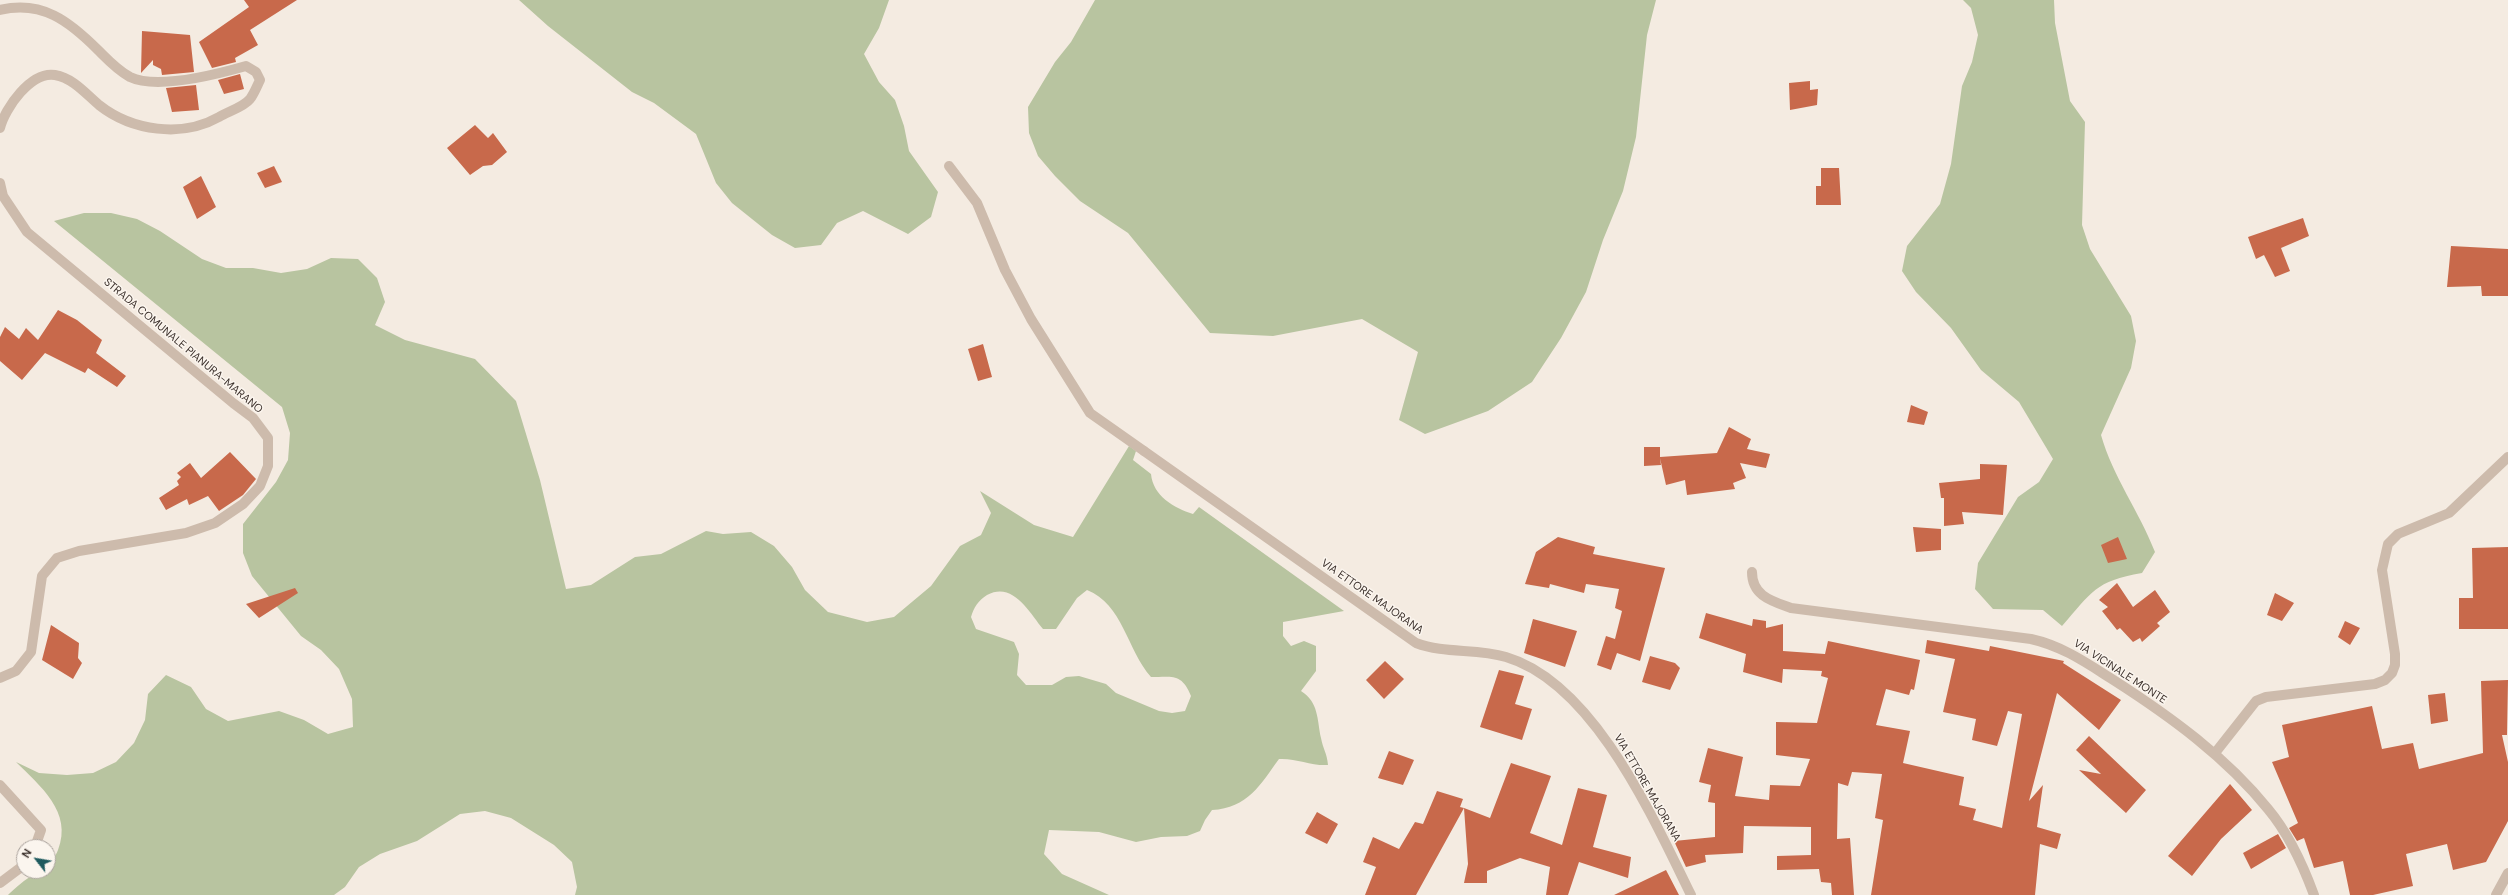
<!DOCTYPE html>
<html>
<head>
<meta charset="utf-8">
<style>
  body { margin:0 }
  #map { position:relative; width:2508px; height:895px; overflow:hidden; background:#f4ebe1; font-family:"DM Sans",sans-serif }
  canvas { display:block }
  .north { position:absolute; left:16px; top:839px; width:40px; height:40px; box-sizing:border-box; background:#fbf5ee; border:1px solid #aea6a0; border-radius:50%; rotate:301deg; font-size:11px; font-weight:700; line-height:16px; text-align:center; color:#3b302b }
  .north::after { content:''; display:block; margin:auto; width:14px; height:18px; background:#1f5a5e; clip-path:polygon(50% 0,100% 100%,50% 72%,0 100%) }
</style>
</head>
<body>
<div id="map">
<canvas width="2508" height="895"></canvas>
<div class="north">N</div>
</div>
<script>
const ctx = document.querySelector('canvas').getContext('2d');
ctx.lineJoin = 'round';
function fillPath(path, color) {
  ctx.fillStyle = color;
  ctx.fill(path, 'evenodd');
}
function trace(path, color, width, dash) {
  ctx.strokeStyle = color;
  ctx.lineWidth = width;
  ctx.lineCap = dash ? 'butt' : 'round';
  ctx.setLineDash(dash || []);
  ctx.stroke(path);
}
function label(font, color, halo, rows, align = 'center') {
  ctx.font = font + ' "DM Sans",sans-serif';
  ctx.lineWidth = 3;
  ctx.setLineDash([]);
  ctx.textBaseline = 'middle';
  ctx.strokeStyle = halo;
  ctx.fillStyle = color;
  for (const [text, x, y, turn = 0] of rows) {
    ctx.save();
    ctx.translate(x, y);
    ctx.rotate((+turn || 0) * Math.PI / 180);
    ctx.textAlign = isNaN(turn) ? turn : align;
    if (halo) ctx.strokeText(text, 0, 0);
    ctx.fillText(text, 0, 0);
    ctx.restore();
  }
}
const green = new Path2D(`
  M519 0H889L879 28 864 54 879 82 895 100 904 126 909 151 938 192 931 217 908 234 863 211 837 223 821 245 795 248 772 235 732 203 716 183 696 134 654 103 632 92 548 26Z
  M1095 0H1656L1647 35 1636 137 1623 191 1603 240 1586 292 1561 338 1532 382 1488 411 1425 434 1399 420 1418 352 1362 319 1273 336 1210 333 1128 233 1080 201 1055 176 1038 156 1029 133 1028 107 1055 62 1071 42Z
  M1963 0H2054L2055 23 2070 101 2085 122 2082 225 2090 249 2131 316 2136 341 2131 368 2101 435C2113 477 2139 511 2155 552L2142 573C2095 581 2092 592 2062 626L2043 610 1993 609 1975 589 1978 563 2018 497 2039 482 2053 459 2019 402 1981 370 1951 328 1916 292 1902 271 1907 246 1940 204 1951 164 1962 86 1972 62 1978 35 1971 8Z
  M84 213H111L137 219 160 231 202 259 226 268H253L281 273 307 269 331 258 358 259 377 278 385 302 375 325 405 340 475 359 516 401 540 480 566 589 591 585 635 557 661 554 706 531 723 534 751 532 774 546 792 567 805 590 828 612 867 622 894 617 931 586 960 546 981 535 991 513 980 491 1034 525 1073 537 1129 446 1136 451 1133 460 1151 474C1153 496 1174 508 1193 514L1199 507 1344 611 1283 622V636L1291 646 1304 641 1316 646V671L1301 691C1319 702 1317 720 1321 738 1323 749 1327 753 1328 765 1311 766 1296 758 1279 759 1260 785 1248 808 1212 810L1205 820 1200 831 1187 836 1161 837 1136 842 1099 832 1049 830 1044 854 1062 874 1109 895H575L577 887 572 862 554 845 511 818 485 811 460 814 417 841 380 854 359 867 345 887 334 895H8C19 885 33 871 48 871 48 860 55 859 58 850 73 812 40 786 16 762L39 773 67 775 93 773 116 762 134 743 145 720 148 694 166 675 191 687 206 709 228 721 279 711 304 720 328 734 353 727 352 699 339 669 321 650 301 636 252 576 243 553V524L276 482 288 460 290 433 282 407 54 221ZM1087 590C1123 604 1127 650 1151 677 1172 677 1182 673 1191 696L1185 711 1172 713 1159 711 1116 693 1106 684 1079 676 1066 677 1052 685H1026L1017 675 1019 654 1014 642 976 629 971 617C974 607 978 601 987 595 1013 581 1029 612 1043 629H1056L1077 598Z`);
const building = new Path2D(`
  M244 0H297L250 30 258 45 235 58 236 62 212 68 199 42 249 7Z
  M142 31 190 35 194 72 162 75 161 69 153 65V60L141 73Z
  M240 74 244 89 224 94 218 80Z
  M1810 81V90L1818 89 1817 105 1790 110 1789 83Z
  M196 85 199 110 172 112 166 88Z
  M475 125 488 138 493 133 507 152 492 165 483 166 470 175 447 148Z
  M274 166 282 182 265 188 257 173Z
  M1821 168H1839L1841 205H1816V186H1821Z
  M201 176 216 207 197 219 183 187Z
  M2303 218 2309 236 2281 248 2290 271 2275 277 2264 255 2256 259 2248 237Z
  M2451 246 2508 249V296H2482L2481 286 2447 287Z
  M58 310 77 320 102 340 96 353 126 376 117 387 88 368 85 373 45 353 22 380 0 361V337L5 327 19 339 26 328 38 340Z
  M983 344 992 377 978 381 968 349Z
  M1911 405 1928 412 1924 425 1907 422Z
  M1729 427 1751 439 1747 449 1770 454 1766 468 1740 463 1746 478 1733 483 1735 489 1687 495 1685 480 1666 485 1660 458 1661 465 1644 466V447H1660V457L1717 453Z
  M230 452 256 479 243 495 219 511 208 496 189 505 187 499 166 510 159 498 179 485 177 481 181 477 177 473 190 463 201 478Z
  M1980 464 2007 465 2003 515 1962 512 1964 524 1944 526V498H1941L1939 483 1980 479Z
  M1913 527 1941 529V550L1916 552Z
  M1558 537 1595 547 1593 554 1665 568 1640 661 1617 653 1611 670 1597 665 1606 636 1615 639 1622 611 1615 608 1619 589 1586 584 1584 593 1550 584 1549 588 1525 584 1536 552Z
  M2118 537 2127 559 2108 563 2101 545Z
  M2508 547V629H2459V598H2473L2472 548Z
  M2117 583 2133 607 2155 590 2170 612 2157 623 2160 626 2142 642 2140 638 2133 642 2120 628 2117 630 2102 611 2108 607 2099 600Z
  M295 588 298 593 259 618 246 604Z
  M2275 593 2294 603 2282 621 2267 615Z
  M1706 613 1752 626 1753 619 1766 621V628L1783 624V651L1825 654 1828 641 1920 660 1914 690 1911 689 1909 695 1886 689 1876 725 1910 731 1903 763 1964 777 1959 805 1976 809 1973 820 2002 828 2022 714 2008 711 1997 746 1972 740 1976 719 1943 712 1955 659 1925 653 1927 640 1989 651 1990 646 2064 661 2063 663 2121 700 2099 730 2057 693 2029 801 2043 785 2037 827 2061 834 2057 849 2040 844 2035 895H1871L1883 820 1875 818 1882 774 1852 772 1848 786 1838 783 1837 839 1850 838 1854 895H1832L1831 883 1821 882 1819 869 1777 870V856L1811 855V827L1744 826 1743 853 1705 855 1706 862 1686 867 1674 841 1715 837V803L1708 802 1711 785 1699 782 1708 748 1743 757 1735 796 1769 800 1770 785 1800 786 1810 759 1776 755V722L1817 723 1828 678 1821 676 1822 671 1783 669 1782 683 1743 672 1746 654 1699 638Z
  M1533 619 1577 631 1565 667 1524 653Z
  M2345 621 2360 628 2350 645 2338 637Z
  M51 625 79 643 78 658 82 663 73 679 42 660Z
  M1650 656 1675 663 1680 668 1670 690 1642 682Z
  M1385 661 1404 679 1384 699 1366 680Z
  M1499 670 1524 676 1515 704 1532 709 1522 740 1480 727Z
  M2508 680 2507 735H2502L2508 762V821L2486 862 2453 870 2447 844 2406 854 2413 886 2373 895H2350L2343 861 2314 868 2304 838 2297 841 2289 828 2298 823 2272 762 2289 757 2282 725 2372 706 2382 749 2413 743 2419 769 2483 753 2481 681Z
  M2445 693 2448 721 2431 724 2428 695Z
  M2089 736 2146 790 2126 813 2079 770 2101 774 2076 750Z
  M1389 751 1414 760 1403 785 1378 778Z
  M1511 763 1551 776 1530 833 1562 845 1578 788 1607 795 1593 847 1631 857 1628 878 1579 862 1568 895H1546L1550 867 1520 858 1487 871V883H1464L1468 864 1464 808 1490 818Z
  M2230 784 2252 810 2221 839 2192 876 2168 856Z
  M1437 791 1463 799 1460 807 1464 808 1416 895H1365L1376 867 1363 862 1373 837 1399 849 1415 822 1423 824Z
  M1317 812 1338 824 1327 844 1305 833Z
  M2278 834 2286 848 2251 869 2243 853Z
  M1666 870 1679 895H1614Z`);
const service = new Path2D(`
  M949 166 977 203 1005 270 1031 319 1090 413 1144 451`);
const minor = new Path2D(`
  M1144 451 1416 643C1445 654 1476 648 1506 657 1594 683 1653 818 1691 895
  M1752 572C1752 596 1772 601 1791 608L2031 639C2063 646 2088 664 2115 681 2171 717 2226 757 2268 809 2289 834 2303 865 2314 895
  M2215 753 2256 701 2266 697 2375 684 2385 680 2392 673 2395 665V654L2382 570 2388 544 2398 534 2449 513 2508 457
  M2496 895 2508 873`);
const tertiary = new Path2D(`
  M0 10C42 0 69 21 98 50 108 60 117 70 130 77 157 90 218 74 246 66L256 72 260 80C257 86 254 94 250 99 244 107 227 112 219 117 182 138 132 131 99 105 86 94 73 78 55 75 31 71 5 108 0 128
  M0 183 3 196 27 232 233 403 253 418 268 438V466L260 486 243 504 215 523 186 533 79 551 57 558 42 576 31 652 16 671 0 678
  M0 785 41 830 35 847
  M0 883 24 865`);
const streetNames = [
  ["STRADA COMUNALE PIANURA-MARANO",183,346,40],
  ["VIA ETTORE MAJORANA",1372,597,35],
  ["VIA VICINALE MONTE",2120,672,33],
  ["VIA ETTORE MAJORANA",1647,788,60]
];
fillPath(green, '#b8c4a0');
fillPath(building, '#c8694b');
trace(service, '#cdbbac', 10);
trace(minor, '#cdbbac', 10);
trace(tertiary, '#cdbbac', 10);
label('11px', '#3b302b', '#fbf5ee', streetNames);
</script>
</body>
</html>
